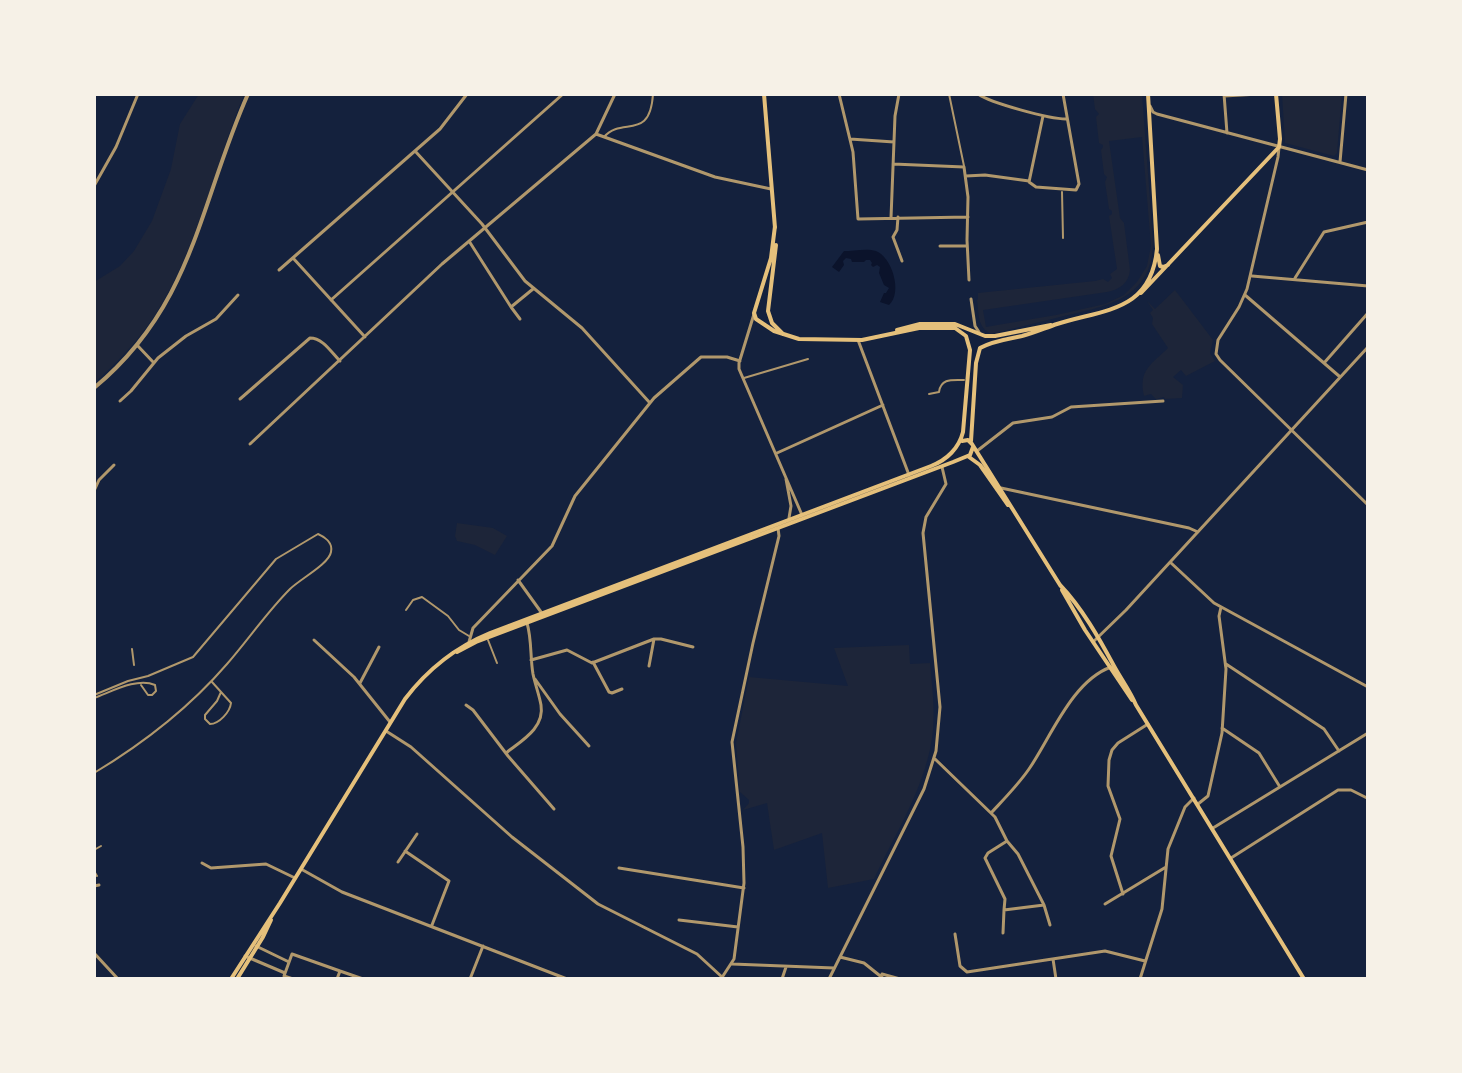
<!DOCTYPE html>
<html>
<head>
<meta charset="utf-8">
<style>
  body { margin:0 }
  #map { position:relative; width:1462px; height:1073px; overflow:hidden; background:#14213d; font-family:Commissioner,sans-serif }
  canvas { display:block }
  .frame { position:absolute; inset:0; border:96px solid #f6f1e7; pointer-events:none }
</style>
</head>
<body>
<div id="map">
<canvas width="1462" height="1073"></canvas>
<div class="frame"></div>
</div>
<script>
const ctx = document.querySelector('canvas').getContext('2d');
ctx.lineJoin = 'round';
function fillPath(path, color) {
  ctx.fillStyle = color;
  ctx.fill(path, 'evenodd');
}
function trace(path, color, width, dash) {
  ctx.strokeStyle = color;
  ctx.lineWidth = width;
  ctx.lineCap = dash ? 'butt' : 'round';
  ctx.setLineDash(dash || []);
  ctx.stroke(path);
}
const green = new Path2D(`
  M199 94H244C215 165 197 250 155 315 138 341 117 363 94 383V282L120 266 134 251 152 221 171 169 180 124Z
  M1093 94H1142L1153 240C1154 298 1108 306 1064 316 1040 322 1015 328 991 334 977 327 979 314 977 300L978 299V293L1095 281 1103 279 1108 282 1112 278 1110 274 1117 269 1109 216 1112 214V211L1109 209 1105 182 1107 177 1104 174 1101 150 1103 147V145L1099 143 1096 117 1099 114 1095 109ZM1142 137 1151 246 1147 266 1137 282 1124 295 1105 304 1056 315 986 327 983 310 1107 292C1119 290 1129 283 1130 270L1124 223 1120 218 1109 141Z
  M1282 94H1342L1337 153 1334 156 1285 143Z
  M1175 290 1213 340 1210 353 1215 361 1186 376 1181 370 1173 377 1183 385 1182 398 1165 399 1164 397 1156 399 1151 394 1144 396C1138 370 1152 364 1168 348L1152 324 1153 318 1150 313 1153 310 1147 301 1155 309Z
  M457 523 493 528 507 536 495 555 475 545 457 541 455 536Z
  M909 645 910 664 930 663C932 685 935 708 933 730 928 783 896 832 874 879L828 888 822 833 774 850 767 803 743 810 749 803V800L740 792 736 743 749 677 848 686 834 648Z`);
const water = new Path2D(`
  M844 251C853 251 867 248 876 251 892 257 903 293 889 305L880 302 884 293H886L889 288 884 285 879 273 880 267 877 265 873 267 871 265 872 263 870 260H866L864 262H852L851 259 846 258 843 261 844 265 839 272 832 267Z`);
const service = new Path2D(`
  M1062 192 1063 238
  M744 378 808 359
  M929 394 939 392C941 378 952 380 964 380
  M406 610 413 600 422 597 448 616 459 630 469 636
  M488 640 497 663
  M132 649 134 665
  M212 682 231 703C230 712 219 724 210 724L205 719V715L217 701 221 692
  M94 695 128 681 148 676 193 657 276 559 318 534C325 537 333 543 331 552 329 564 300 579 290 589 267 612 248 640 227 664 189 708 144 743 94 773
  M94 698C111 692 137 677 155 685L156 691 152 695H148L141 685
  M94 850 101 846
  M94 871 97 876`);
const pedestrian = new Path2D(`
  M949 94 964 166
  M604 137C622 116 650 142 653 94`);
const minor = new Path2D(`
  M839 94 853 152 858 219 968 217
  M978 94C991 103 1049 119 1066 119
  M1224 94 1227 133
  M1224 96 1259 94
  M1150 106 1153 112 1157 114 1368 170
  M1043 116 1029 182 1036 187 1076 190 1079 184 1063 94
  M596 134 715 177 771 189
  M850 139 894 142
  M1279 147 1278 157 1247 289 1239 307 1218 340 1216 354 1220 360 1368 505
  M415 151 482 224 525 281 582 328 650 403
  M1340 162 1346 94
  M893 164 964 167 968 197 967 240 969 280
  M966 176 985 175 1029 181
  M94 186 116 147 138 94
  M898 217 897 230 893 237 902 261
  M891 218 895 116 899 94
  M469 241 511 307 533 289
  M940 246H967
  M293 258 365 337
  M279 270 440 129 467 94
  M1252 276 1368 286
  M1295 278 1324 232 1368 222
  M1245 295 1339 376
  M971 299 975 326 979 332
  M331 300 563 94
  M511 307 520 319
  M754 314 739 363V369L802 515
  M858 340 909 475
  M137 345 154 363
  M1324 363 1368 313
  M240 399 310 338C323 338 331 352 340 361
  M120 401 131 391 158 358 186 336 216 319 238 295
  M250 444 442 264 596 134 615 94
  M977 451 1013 423 1052 417 1071 407 1163 401
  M777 453 883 405
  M786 479 791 506 789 518
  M1001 488 1189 528 1198 532
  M94 491 99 480 114 465
  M1170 562 1214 603 1368 687
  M518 580 541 612
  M314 640 354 677 390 722
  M469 642 473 628 552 546 575 496 654 398 701 357H727L740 361
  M1093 642 1126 610 1368 347
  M531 660 567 650 592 663 654 639H661L693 647
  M593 662 609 692 612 693 622 689
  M1226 664 1324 729 1339 751
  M649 666 654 639
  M535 679 560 714 589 746
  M360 683 379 647
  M466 705 473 710 508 756 554 809
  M1222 728 1259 753 1280 787
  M386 731 411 747 512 837 598 904 697 954 722 977
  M506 753C521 741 545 728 541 705 539 694 535 684 533 674 530 657 532 640 527 623
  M935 759 995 817 1007 841 1018 854 1044 905 1004 910 1005 899 985 858 988 853 1007 841
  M1198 804 1208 796 1222 733 1226 669 1219 616 1221 607
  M991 813C1004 799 1018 785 1029 769 1051 737 1072 681 1111 667
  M1213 828 1368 733
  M405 851 449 881 432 925
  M1231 858 1338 790H1351L1367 798
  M398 862 417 834
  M202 863 211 868 266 864 295 878
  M619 868 744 888
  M301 869 342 892 567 979
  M94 886 99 885
  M1123 894 1111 856 1120 819 1108 786 1109 760 1112 750 1118 743 1148 724
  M1105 904 1166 867
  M1044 905 1050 925
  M679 920 738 927
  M1003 933 1004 910
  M955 934 960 966 967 972 1105 951 1145 961
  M256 946 289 962
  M94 953 118 979
  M245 956 285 973
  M840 957 864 963 884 979
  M1053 959 1056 979
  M732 964 834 968
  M340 971 363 979
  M882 974 900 979
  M293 979 284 976 292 954 340 971 337 979
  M470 979 483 946
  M721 979 734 959 744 883 743 847 732 742 753 643 779 536 778 528
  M782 979 786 967
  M829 979 924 789 936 751 940 707 923 533 926 517 946 484 942 467
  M1140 979 1162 909 1168 849 1185 807 1194 798`);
const tertiary = new Path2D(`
  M94 388C194 305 199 204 248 94`);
const secondary = new Path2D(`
  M764 94 775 228
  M776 245 768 311 772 323 783 334
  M1158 255 1160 266 1163 267 1168 265
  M1141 293 1279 147 1280 139 1276 94
  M897 330 920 324H955L985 336H995L1051 325
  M980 348C992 341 1008 339 1022 336 1034 333 1045 328 1057 324 1104 309 1151 312 1157 249L1148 94
  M962 441 968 440 972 444 1060 585C1082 608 1099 638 1114 666 1121 679 1130 691 1136 705L1304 979
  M971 441 976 363 980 348
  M969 457 980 465 1008 505
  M1062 590 1085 630 1132 700
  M457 652 476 642 953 462 970 455 973 447
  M231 979 280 903 405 699C427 670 456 647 490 633L931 466C947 460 959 448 963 432L970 350 966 336 955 328H919L862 340 799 339 774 331 756 319 754 313 771 258 775 226
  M237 979 263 937 271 920`);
fillPath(green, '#1d2539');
fillPath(water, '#0b132b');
trace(service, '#b1986c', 2);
trace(pedestrian, '#b1986c', 2);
trace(minor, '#b1986c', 3);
trace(tertiary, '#b1986c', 4);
trace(secondary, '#e5c07b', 4);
</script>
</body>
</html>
